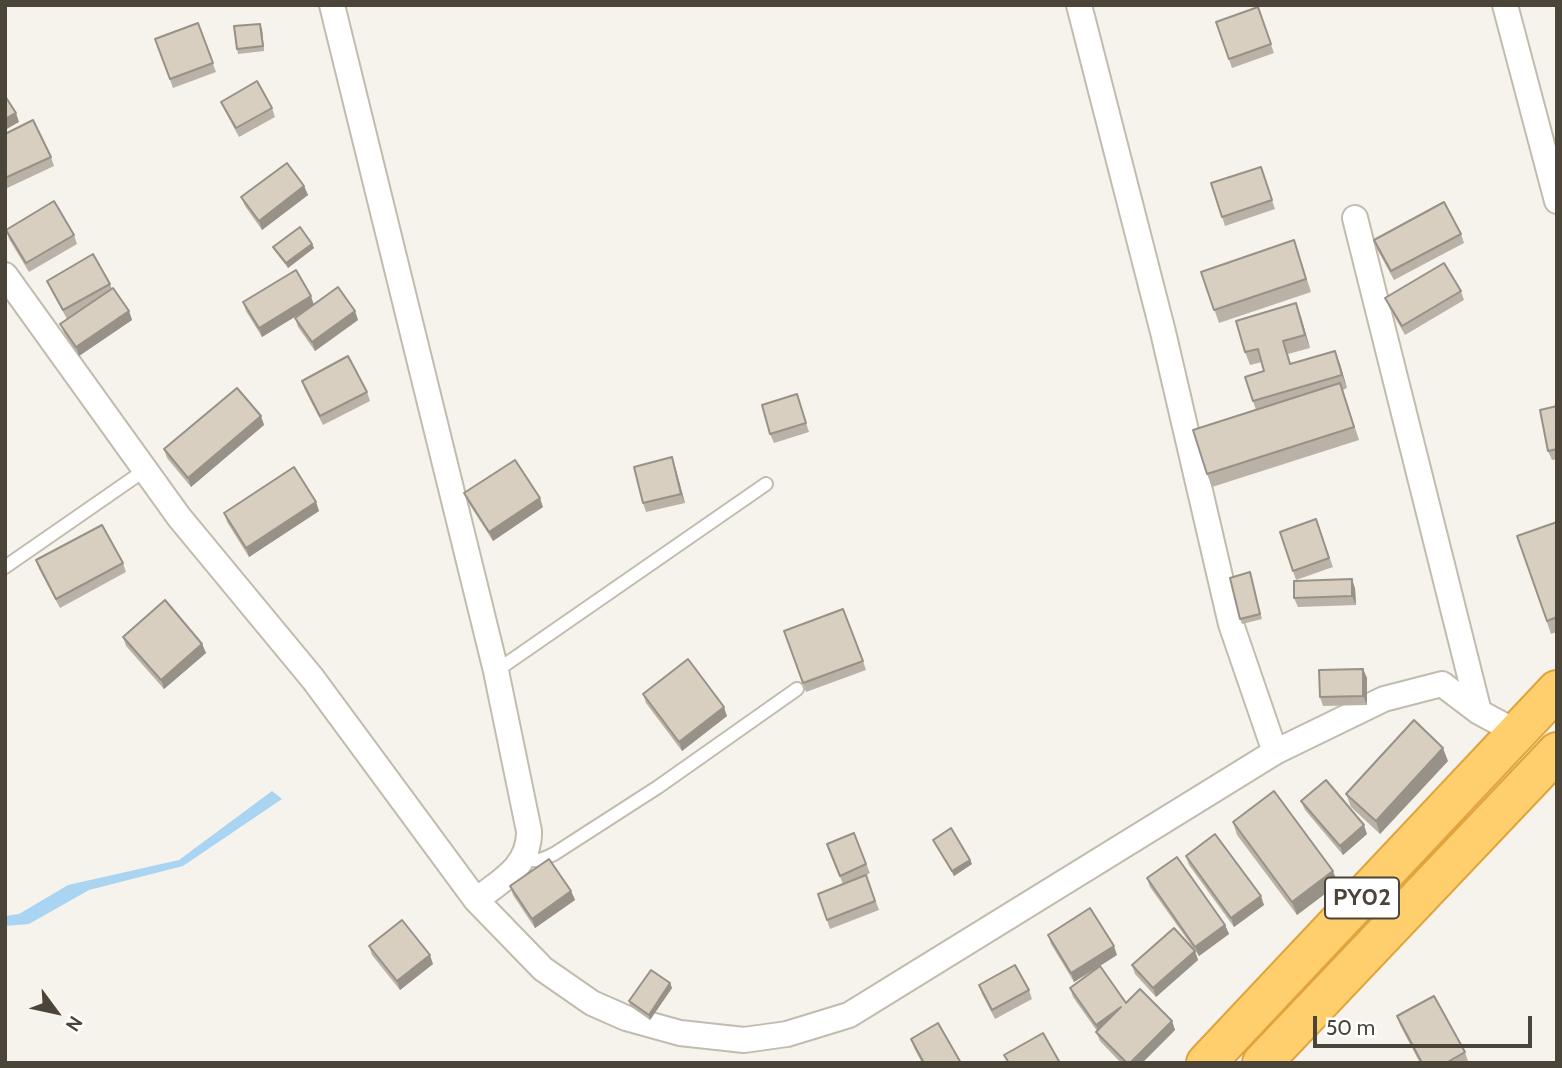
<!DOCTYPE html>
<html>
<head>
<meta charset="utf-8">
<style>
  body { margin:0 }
  #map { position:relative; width:1562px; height:1068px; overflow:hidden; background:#f6f3ec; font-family:Cabin,sans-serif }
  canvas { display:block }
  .frame { position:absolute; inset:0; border:7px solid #4b4439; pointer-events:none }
  .north { position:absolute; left:21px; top:977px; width:70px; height:70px; -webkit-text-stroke:5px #fff; paint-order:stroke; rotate:123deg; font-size:19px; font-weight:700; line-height:28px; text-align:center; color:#4b4439 }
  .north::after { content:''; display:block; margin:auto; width:24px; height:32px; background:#4b4439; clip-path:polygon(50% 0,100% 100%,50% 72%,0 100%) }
  .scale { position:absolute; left:1313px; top:1016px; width:219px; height:32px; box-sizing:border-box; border:4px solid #4b4439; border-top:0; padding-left:9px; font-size:21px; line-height:24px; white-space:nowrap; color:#4b4439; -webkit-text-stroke:5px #fff; paint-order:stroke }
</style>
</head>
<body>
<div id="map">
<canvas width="1562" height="1068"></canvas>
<div class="frame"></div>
<div class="north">N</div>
<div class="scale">50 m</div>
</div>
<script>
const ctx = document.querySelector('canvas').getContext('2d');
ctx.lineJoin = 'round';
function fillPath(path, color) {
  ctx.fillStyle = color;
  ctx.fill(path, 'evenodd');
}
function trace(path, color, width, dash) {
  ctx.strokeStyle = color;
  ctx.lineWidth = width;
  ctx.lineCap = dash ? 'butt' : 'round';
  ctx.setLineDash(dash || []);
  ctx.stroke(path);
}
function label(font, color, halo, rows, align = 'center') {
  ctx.font = font + ' Cabin,sans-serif';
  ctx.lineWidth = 6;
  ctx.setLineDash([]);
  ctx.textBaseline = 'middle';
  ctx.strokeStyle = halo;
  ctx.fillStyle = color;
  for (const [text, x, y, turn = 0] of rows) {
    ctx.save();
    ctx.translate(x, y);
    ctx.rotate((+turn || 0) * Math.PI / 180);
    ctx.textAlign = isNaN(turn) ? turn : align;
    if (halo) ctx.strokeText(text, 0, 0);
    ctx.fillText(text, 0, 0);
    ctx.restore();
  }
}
const water = new Path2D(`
  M272 791 282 799 183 866 89 890 29 924 5 926V916L19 914 68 885 179 860Z`);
const lane = new Path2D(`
  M5 567 145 470
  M496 671 766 484
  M525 856C535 864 543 859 554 854L658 787 797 689`);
const street = new Path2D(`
  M332 5 496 671 529 831C530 866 501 881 476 900
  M1079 5 1163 332 1231 624 1275 752
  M1505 5 1557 201
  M1355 218 1479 712
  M5 275 179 517 313 679 476 900 543 969 592 1003 626 1018 680 1033 744 1040 787 1034 849 1015 1275 752 1384 699 1442 684 1479 712 1518 733`);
const highway = new Path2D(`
  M1206 1063 1557 690
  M1262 1063 1557 752`);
const wall = new Path2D(`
  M1258 7 1274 53 1232 68 1216 22Z
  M198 23 216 72 173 88 155 39Z
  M262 29 264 51 238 54 237 49Z
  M221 102 272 108 275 117 239 137 225 111Z
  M5 134 51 157 54 166 5 189Z
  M1261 167 1275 209 1225 226 1211 183Z
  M304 186 308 195 262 230 245 206 241 197Z
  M6 230 74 235 77 244 29 272 9 239Z
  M1461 234 1464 243 1394 280 1377 249 1374 240Z
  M1294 240 1311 292 1219 323 1201 272Z
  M312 244 314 248 288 268 275 251 273 247Z
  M47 281 110 284 112 289 129 311 132 320 79 356 64 333 60 324 67 319 51 290Z
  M1461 291 1464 300 1405 335 1389 307 1385 298Z
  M243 302 314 304 355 311 358 320 315 351 298 327 295 318 306 310 262 337 246 311Z
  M1301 317 1310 348 1288 354 1291 364H1340L1347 388 1343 390 1359 440 1212 487 1207 474 1256 410 1253 401 1264 371 1262 362 1250 365 1245 352Z
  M302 381 367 392 370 401 323 425 305 390Z
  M797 394 809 432 774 443 770 434Z
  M1557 406V459L1552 460 1548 451Z
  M261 416 264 425 191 487 167 458 164 449Z
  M672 457 685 503 646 512 643 503Z
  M464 493 543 507 493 541 468 502Z
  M316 502 319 511 249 557 227 522 224 513Z
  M1316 519 1333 567 1296 580 1280 532Z
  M1557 522V632L1551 634 1517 536Z
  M36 560 123 563 126 572 60 608 39 569Z
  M1251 577 1262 619 1242 624 1240 619Z
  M1355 588 1356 605 1298 607 1294 598Z
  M123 637 202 644 206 653 164 689 126 646Z
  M863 661 866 670 806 692 803 683Z
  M1363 669 1367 678V705L1323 706 1320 697Z
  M643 694 727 716 682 751 646 703Z
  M1448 761 1380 834 1351 807 1346 794Z
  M1301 801 1367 834 1343 855 1305 810Z
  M1233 822 1338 884 1297 915 1237 835Z
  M854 833 870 873 865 876 866 875 879 910 830 929 818 894 843 884 827 844Z
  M933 840 970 860 972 864 954 876Z
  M1186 856 1264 905 1234 927 1189 865Z
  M1147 878 1225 925 1229 934 1199 956 1150 887Z
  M510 886 571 891 575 900 535 928 513 895Z
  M1048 935 1117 955 1100 966 1126 1003 1172 1021 1175 1030 1142 1063H1121L1100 1041 1096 1032 1097 1031 1073 997 1070 988 1100 966 1074 982 1051 944Z
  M369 946 433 964 400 990 372 955Z
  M1195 951 1198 960 1156 997 1135 974 1132 965Z
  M670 983 672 988 650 1020 630 1006 629 1001Z
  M979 985 1029 990 1032 999 995 1019 982 994Z
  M1397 1016 1465 1052 1468 1061 1466 1063H1420L1400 1025Z
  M911 1039 961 1063H922L914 1048Z`);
const shadedWall = new Path2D(`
  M260 24 262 29 264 51 263 46Z
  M16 113 19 122 5 130V119Z
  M304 186 308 195 262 230 259 221Z
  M312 244 314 248 288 268 286 263Z
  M311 296 314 305 262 337 259 328Z
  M1296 303 1301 317 1310 348 1305 335Z
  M129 311 132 320 79 356 76 347Z
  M355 311 358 320 315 351 312 342Z
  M1335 351 1340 364 1347 388 1342 375Z
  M261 416 264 425 191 487 188 478Z
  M672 457 675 466 685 503 681 494Z
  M540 498 543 507 493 541 489 532Z
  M316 502 319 511 249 557 246 548Z
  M1352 579 1355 588 1356 605 1352 596Z
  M202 644 206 653 164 689 161 680Z
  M1363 669 1367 678V705L1363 696Z
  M724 707 727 716 682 751 679 742Z
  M1443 748 1448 761 1380 834 1376 821Z
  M1364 825 1367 834 1343 855 1340 846Z
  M970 860 972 864 954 876 952 871Z
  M1333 871 1338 884 1297 915 1292 902Z
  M571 891 575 900 535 928 532 919Z
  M1261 896 1264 905 1234 927 1231 918Z
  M1225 925 1229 934 1199 956 1195 947Z
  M1114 946 1117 955 1074 982 1071 973Z
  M1195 951 1198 960 1156 997 1153 988Z
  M430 955 433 964 400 990 397 981Z
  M670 983 672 988 650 1020 649 1015Z
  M1121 1007 1099 1034 1096 1025Z
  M1172 1021 1175 1030 1142 1063H1130Z`);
const building = new Path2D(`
  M1258 7 1271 44 1229 59 1216 22Z
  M198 23 213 63 170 79 155 39Z
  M260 24 263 46 237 49 234 26Z
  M257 81 272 108 236 128 221 102Z
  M5 96 16 113 5 119Z
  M33 120 51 157 5 178V134Z
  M287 163 304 186 259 221 241 197Z
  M1261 167 1272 200 1222 217 1211 183Z
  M54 201 74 235 26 263 6 230Z
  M1444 202 1461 234 1391 271 1374 240Z
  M300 227 312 244 286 263 273 247Z
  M1294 240 1306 279 1214 310 1201 272Z
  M93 254 110 284 63 310 47 281Z
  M1444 263 1461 291 1402 326 1385 298Z
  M296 270 311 296 259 328 243 302Z
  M338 287 355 311 312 342 295 318Z
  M113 288 129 311 76 347 60 324Z
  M1296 303 1305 335 1283 341 1290 364 1335 351 1342 375 1253 401 1245 377 1264 371 1258 349 1245 352 1236 321Z
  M348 356 367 392 320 416 302 381Z
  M1340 383 1354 427 1207 474 1193 430Z
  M237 388 261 416 188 478 164 449Z
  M797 394 806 423 770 434 762 405Z
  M1557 406V449L1548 451 1540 410Z
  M672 457 681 494 643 503 634 467Z
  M515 460 540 498 489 532 464 493Z
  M294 467 316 502 246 548 224 513Z
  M1316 519 1329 558 1293 571 1280 532Z
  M1557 522V617L1547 621 1517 536Z
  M102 525 123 563 56 599 36 560Z
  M1250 572 1260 614 1240 619 1230 578Z
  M1352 579V596L1294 598V581Z
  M165 600 202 644 161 680 123 637Z
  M843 609 863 661 803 683 784 631Z
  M688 659 724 707 679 742 643 694Z
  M1363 669V696L1320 697 1319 670Z
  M1414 720 1443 748 1376 821 1346 794Z
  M1326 780 1364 825 1340 846 1301 801Z
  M1274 791 1333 871 1292 902 1233 822Z
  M951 828 970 860 952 871 933 840Z
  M854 833 866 864 840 876 827 844Z
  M1215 834 1261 896 1231 918 1186 856Z
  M1177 857 1225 925 1195 947 1147 878Z
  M549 859 571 891 532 919 510 886Z
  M866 875 875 901 827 920 818 894Z
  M1090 908 1114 946 1071 973 1048 935Z
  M402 920 430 955 397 981 369 946Z
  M1174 928 1195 951 1153 988 1132 965Z
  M1015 965 1029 990 992 1010 979 985Z
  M1100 966 1126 1003 1140 989 1172 1021 1130 1063H1127L1096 1032 1121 1007 1096 1025 1070 988Z
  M651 970 670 983 649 1015 629 1001Z
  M1434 996 1465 1052 1446 1063H1422L1397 1016Z
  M938 1023 961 1063H924L911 1039Z
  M1043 1033 1060 1063H1009L1004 1055Z`);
const shields = [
  [1362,898,74]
];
const shieldNames = [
  ["PY02",1362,898]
];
fillPath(water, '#a9d4f2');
trace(lane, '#c2bbae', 16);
trace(street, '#c2bbae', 28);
trace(highway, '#e0a43c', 42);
trace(lane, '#fff', 12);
trace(street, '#fff', 24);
trace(highway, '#ffcf6e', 38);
fillPath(wall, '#bab2a6');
fillPath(shadedWall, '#979187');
fillPath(building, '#d8cfc1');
trace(building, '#979187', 2);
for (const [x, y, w] of shields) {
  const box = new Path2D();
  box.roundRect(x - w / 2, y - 20.5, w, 41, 5);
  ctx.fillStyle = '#fff';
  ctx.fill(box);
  trace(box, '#4b4439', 2);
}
label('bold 24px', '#4b4439', null, shieldNames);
</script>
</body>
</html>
